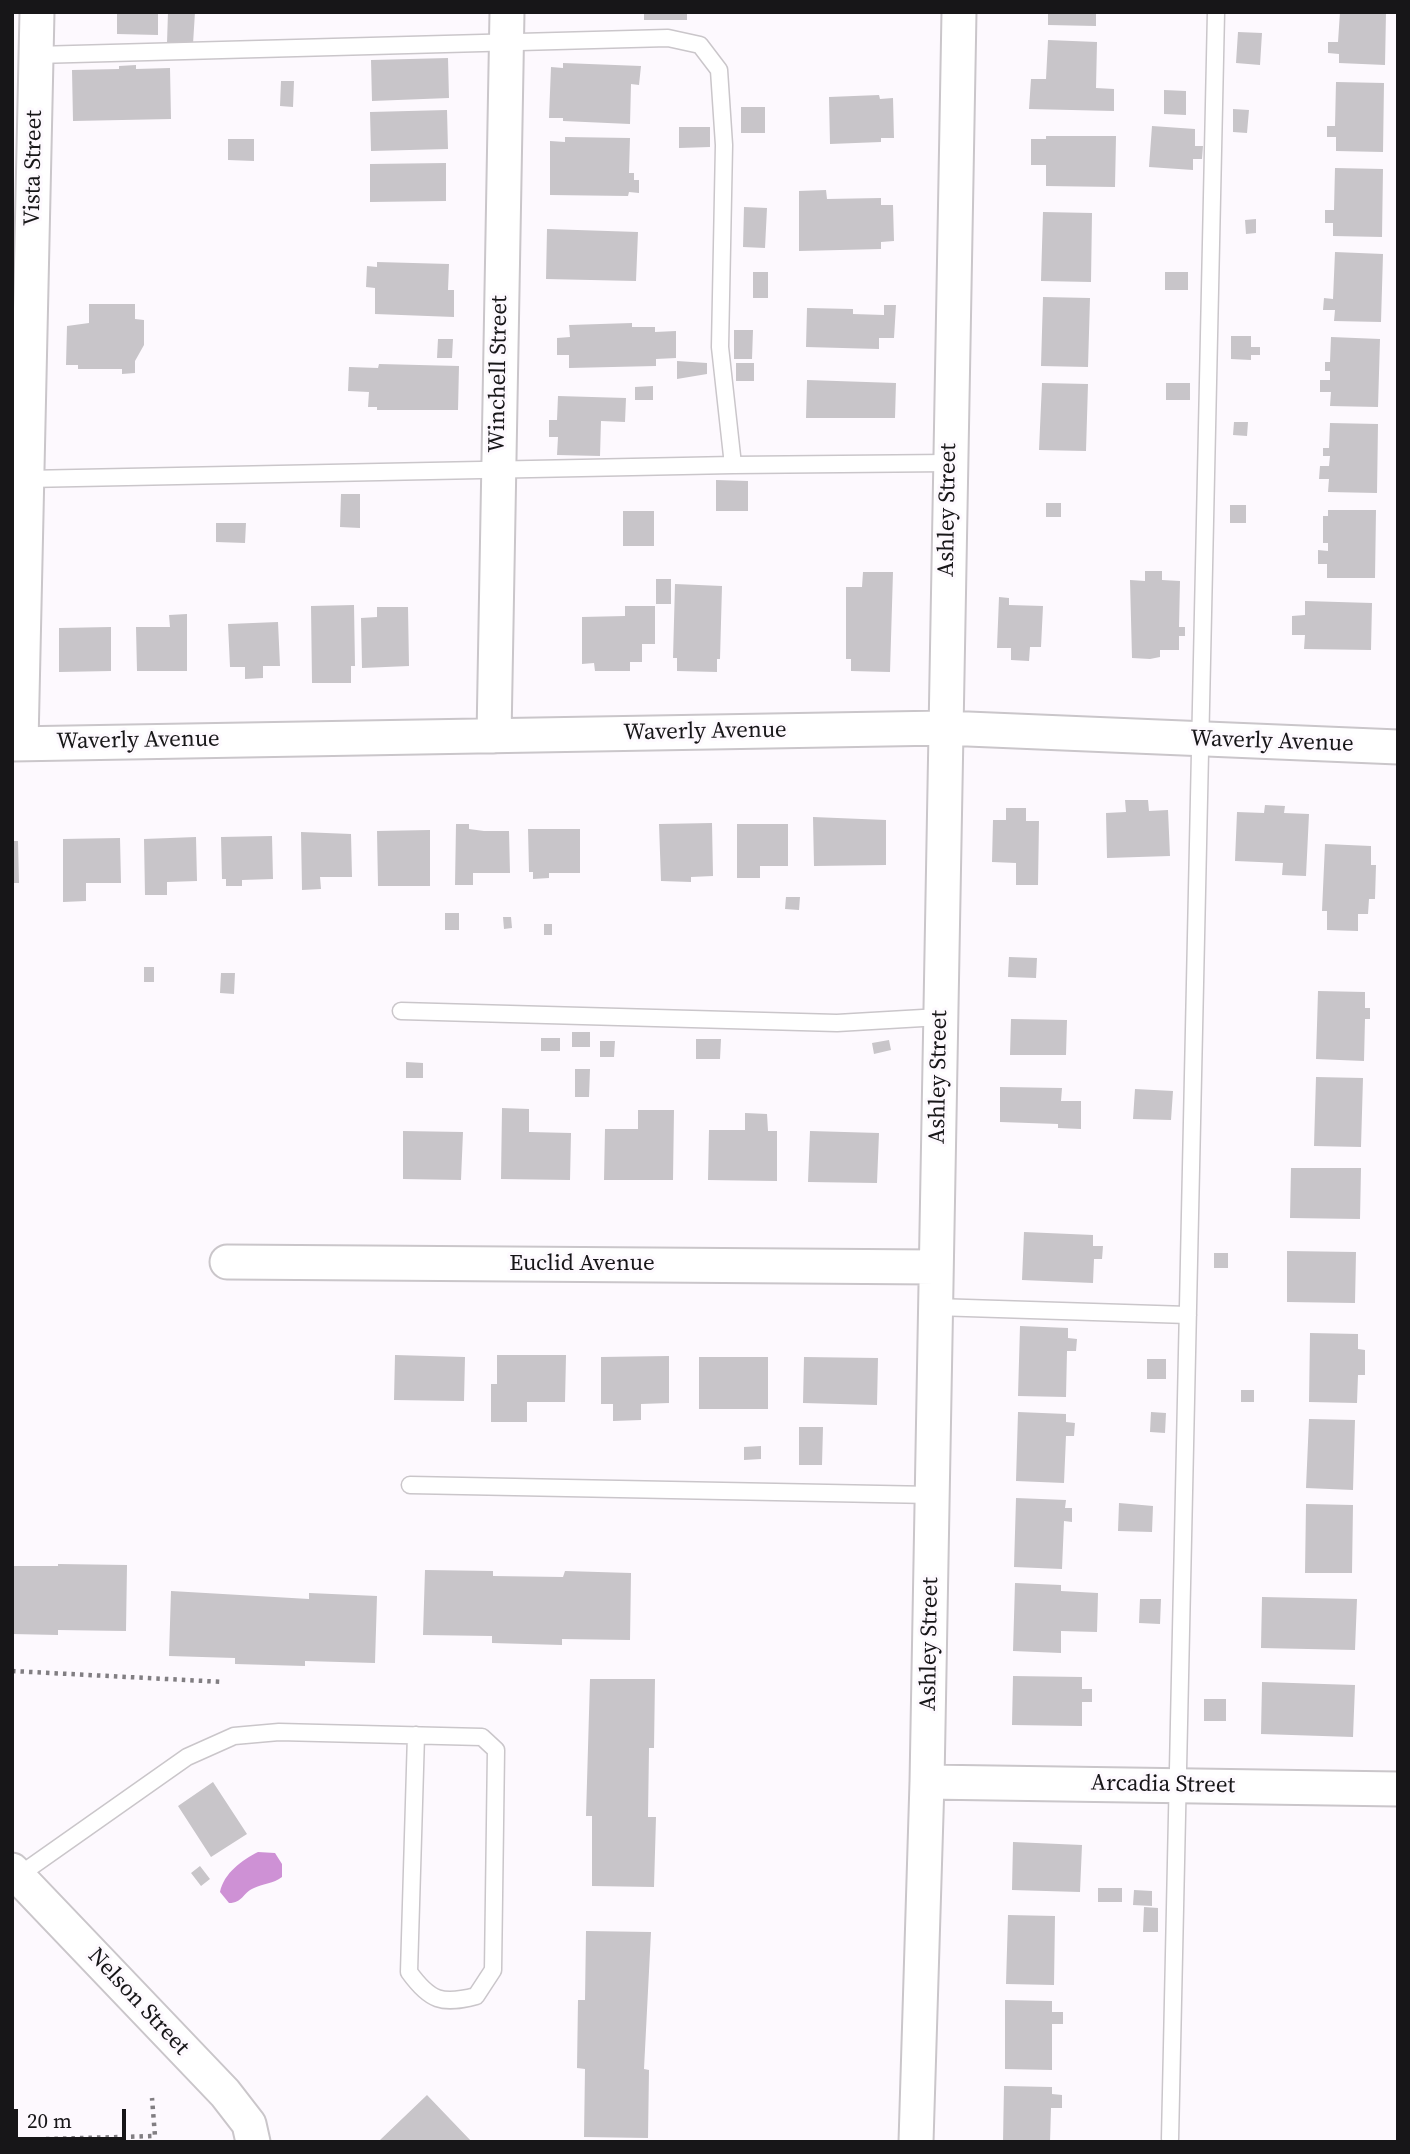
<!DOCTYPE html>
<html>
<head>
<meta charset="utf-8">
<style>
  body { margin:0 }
  #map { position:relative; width:1410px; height:2154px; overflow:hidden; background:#fdf9fe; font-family:"Source Serif 4",serif }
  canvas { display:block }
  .frame { position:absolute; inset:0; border:14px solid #171618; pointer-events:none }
  .scale { position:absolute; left:14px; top:2109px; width:112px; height:32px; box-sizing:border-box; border:4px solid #171618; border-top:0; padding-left:9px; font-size:21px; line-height:24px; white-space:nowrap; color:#171618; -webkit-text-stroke:5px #fdf9fe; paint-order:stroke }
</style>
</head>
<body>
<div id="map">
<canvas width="1410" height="2154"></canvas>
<div class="frame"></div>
<div class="scale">20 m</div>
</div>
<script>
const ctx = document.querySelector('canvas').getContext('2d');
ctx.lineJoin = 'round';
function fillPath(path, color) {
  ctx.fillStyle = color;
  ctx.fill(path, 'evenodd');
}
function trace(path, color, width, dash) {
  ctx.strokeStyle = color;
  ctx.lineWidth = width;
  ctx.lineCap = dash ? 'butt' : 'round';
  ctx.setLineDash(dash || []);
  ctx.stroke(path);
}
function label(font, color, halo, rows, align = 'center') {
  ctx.font = font + ' "Source Serif 4",serif';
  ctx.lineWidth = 6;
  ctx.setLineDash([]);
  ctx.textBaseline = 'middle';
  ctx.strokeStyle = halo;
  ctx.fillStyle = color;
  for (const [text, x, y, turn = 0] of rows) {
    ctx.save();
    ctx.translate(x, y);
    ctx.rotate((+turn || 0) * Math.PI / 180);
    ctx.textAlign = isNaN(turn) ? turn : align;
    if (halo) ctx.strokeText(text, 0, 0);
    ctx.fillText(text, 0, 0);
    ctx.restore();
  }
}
const water = new Path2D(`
  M258 1852 275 1853 282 1864V1877C273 1884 264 1883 254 1888 242 1893 243 1903 229 1903L220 1892C224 1873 242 1860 258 1852Z`);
const building = new Path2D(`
  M117 12H158V35L117 34Z
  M168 12H195L193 44 167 43Z
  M644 12H687V20H644Z
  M1048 12H1096V26L1048 25Z
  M1340 12H1386L1385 65 1339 63V54L1328 53V42H1338Z
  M1238 32 1262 33 1260 65 1236 63Z
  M1048 40 1097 42 1096 88 1114 89V111L1029 109 1031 79H1046Z
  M448 58 449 98 372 101 371 60Z
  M563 63 641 66 639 85 631 84 630 124 563 121V118H549L551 67 563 68Z
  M136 65V69L170 68 171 119 73 121 72 70 119 69V66Z
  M281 81H294L293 107 280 106Z
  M1336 82 1384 83 1383 152 1336 151V137H1327V126H1335Z
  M1164 90 1186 91V115L1164 114Z
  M879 95 880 99 893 98 894 138H881V142L830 144 829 97Z
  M741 107H765V133H741Z
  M1233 109 1249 110 1247 133 1233 132Z
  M447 110 448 149 371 151 370 112Z
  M1152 126 1195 129V146H1203L1202 159H1193V170L1149 167Z
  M679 127H710V147L679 148Z
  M1046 136H1116L1115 187 1046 186V165H1031V139H1046Z
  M565 137 630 138 629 173H634V180H639V193L629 192 628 196 550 195V141L565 142Z
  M228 139H254V161L228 160Z
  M446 163V201L370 202V164Z
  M1335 168 1383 169 1382 237 1333 236V223H1325V210H1334Z
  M826 190 827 199 881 198V205H893L894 241 881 242V249L799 251V191Z
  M744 207 767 208 765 248 743 247Z
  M1043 212 1092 213 1091 282 1041 281Z
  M1256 219V233L1246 234 1245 220Z
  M547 229 638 232 636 281 546 279Z
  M1335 252 1383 254 1381 322 1334 321 1335 310H1323L1324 298 1333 299Z
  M377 262 449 264 448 290H454V317L375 314V288L366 287 367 266 377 267Z
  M753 272H768V298H753Z
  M1165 272H1188V290H1165Z
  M1043 297 1090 298 1088 367 1041 366Z
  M89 304H135V319L144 320V345L135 361V373L122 374V369H78V365H66L67 326 89 323Z
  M884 305H896L894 338H879V349L806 347 807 308 853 309V314L884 315Z
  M632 323V327H655V332L676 331V358L656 359V366L569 368V355H557V338L570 337 569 325Z
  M734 330H753L752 359H734Z
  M1231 336H1251V347H1260V355H1251V360L1231 359Z
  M1331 337 1380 339 1378 407 1330 406 1331 392H1320V380H1330V371H1325V362H1330Z
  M438 339H453L452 358H437Z
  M677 361 707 363V374L677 379Z
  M736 363H754V381H736Z
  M379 364 459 366 458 410H377V407H368L369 392 348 391 349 367 378 368Z
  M807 380 896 383 895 418H806Z
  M1042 383 1088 384 1086 451 1039 450Z
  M1166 383H1190V400H1166Z
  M653 386V400H635V387Z
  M558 396 626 398 625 422 601 421 600 456 557 455 558 437H549V420H557Z
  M1234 422H1248L1247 436 1233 435Z
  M1330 423 1378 424 1377 493 1328 492 1329 479H1319L1320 466H1329L1330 456H1323V448H1329Z
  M716 480 748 481V511H716Z
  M341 494H360V528L340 527Z
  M1046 503H1061V517H1046Z
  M1230 505H1246V523H1230Z
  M1328 510H1376L1375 578H1327V564H1318V550L1328 551V543H1323V516H1328Z
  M623 511H654V546H623Z
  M216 523H246L245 543 216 542Z
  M1145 571H1162V580L1180 581 1179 627H1185V636H1179V650H1160V657L1150 659 1132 658 1130 580 1145 581Z
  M863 572H893L890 672 851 671V659H846V587H862Z
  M656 579H671V604H656Z
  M675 584 722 586 720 659H717V672L677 671V658H673Z
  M999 597 1009 598V605L1043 606 1041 647H1030L1029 661 1011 660V648H997Z
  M1305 601 1372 603 1371 650 1304 649 1305 635H1292V616L1305 615Z
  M354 605 355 666H351V683H312L311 606Z
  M625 606H655V644H642V662H630V671H595L594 663 582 664V617L625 616Z
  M377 607H408L409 666 362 668 361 618 377 617Z
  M187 614V671H137L136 627H170L169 615Z
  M278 622 280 666H263V678L245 679V667H230L228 624Z
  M111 627V671L59 672V628Z
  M1125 800H1148L1149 811 1168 810 1170 856 1107 858 1106 813 1126 812Z
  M1265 805 1285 806 1284 813 1309 814 1306 876 1282 875 1283 863 1235 861 1237 812 1264 813Z
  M1006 808H1026V821H1039L1038 885H1016V863L992 862 993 820H1006Z
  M813 817 886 820V865L814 866Z
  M712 823 713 876 691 877V882L661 881 659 824Z
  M456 824H469V829L484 831H509L510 873H473V885H455Z
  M737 824H788V866H760V878H737Z
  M528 829H580V873H549V878L533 879V872H529Z
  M430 830V886H378L377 831Z
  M301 832 351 834 352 877H320L321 889 302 890Z
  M272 836 273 879 242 880V886H226V879H222L221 837Z
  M196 837 197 881 167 882V895H145L144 839Z
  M120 838 121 883H86V901L63 902V839Z
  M12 841H18L19 883H12Z
  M1325 844 1371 846V865H1376L1375 899H1369L1368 914H1358V931L1327 930V911H1322Z
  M786 897H800L799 910 785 909Z
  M445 913H459V930H445Z
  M503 917H511L512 928 504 929Z
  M544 924H552V935H544Z
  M1009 957 1037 958 1036 978 1008 977Z
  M144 967H154V982H144Z
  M221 973H235L234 994 220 993Z
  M1318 991 1365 992V1008H1370V1019H1365L1364 1061 1316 1059Z
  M1011 1019 1067 1020 1066 1055H1010Z
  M572 1032H590V1047H572Z
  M541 1038H560V1051H541Z
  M696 1039H721L720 1059H696Z
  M889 1040 891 1050 874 1054 872 1043Z
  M600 1041H615L614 1057H600Z
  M406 1062 423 1063V1078H406Z
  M575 1069H590L589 1097H575Z
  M1316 1077 1363 1078 1361 1147 1314 1146Z
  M1000 1087 1062 1088 1061 1101H1081V1129L1058 1128V1124L1000 1122Z
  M1135 1089 1173 1091 1171 1120 1133 1119Z
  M502 1108 529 1109V1132L571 1133 570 1180 501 1179Z
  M638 1110H674L673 1180H604L605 1129H638Z
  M745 1113 767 1114 768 1131H777V1181L708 1180 709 1130H745Z
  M403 1131 463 1132 461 1180 403 1179Z
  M810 1131 879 1133 877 1183 808 1182Z
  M1291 1168H1361L1360 1219 1290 1218Z
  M1024 1232 1093 1235V1246H1103L1102 1259H1094L1093 1283 1022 1280Z
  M1287 1251 1356 1252 1355 1303 1287 1302Z
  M1214 1253H1228V1268H1214Z
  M1020 1326 1068 1328V1338L1077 1339 1076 1351H1067L1066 1397 1018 1396Z
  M1310 1333 1358 1334V1349L1365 1350V1375H1358L1357 1403 1309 1402Z
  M395 1355 465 1357 464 1401 394 1400Z
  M497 1355H566L565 1402H527V1422H491V1384H497Z
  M669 1356V1403L641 1404V1420L613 1421V1404H601V1357Z
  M699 1357H768V1409H699Z
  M804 1357 878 1358 877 1405 803 1403Z
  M1147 1359H1166V1379H1147Z
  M1241 1390H1254V1402H1241Z
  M1018 1412 1066 1414V1422L1075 1423 1074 1436H1066L1064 1483 1016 1481Z
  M1151 1412 1166 1413 1165 1433 1150 1432Z
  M1309 1419 1355 1420 1353 1490 1306 1488Z
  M799 1427H823L822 1465H799Z
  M761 1446V1459L744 1460V1447Z
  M1016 1498 1066 1500 1065 1508H1072V1522L1064 1521 1062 1569 1014 1567Z
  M1119 1503 1153 1506 1152 1532 1118 1531Z
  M1306 1504 1353 1505 1352 1573H1305Z
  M58 1564 127 1565 126 1631 58 1630V1635L12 1634V1566H58Z
  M425 1570 493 1571V1576L563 1577 565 1571 631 1573 630 1640 562 1639V1645L492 1643V1636L423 1635Z
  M1015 1583 1061 1585V1591L1098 1593 1097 1632 1061 1631V1653L1013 1651Z
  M171 1591 309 1599V1593L377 1596 375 1663 305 1661V1666L235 1664V1658L169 1656Z
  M1262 1597 1357 1599 1355 1650 1261 1648Z
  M1140 1599H1161L1160 1624 1139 1623Z
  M1013 1676 1082 1677V1689H1092V1702H1082V1726L1012 1725Z
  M590 1679H655L654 1748H649L648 1817H656L654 1887 592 1886V1816H586Z
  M1262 1682 1355 1685 1353 1737 1261 1734Z
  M1204 1699H1226V1721H1204Z
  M213 1782 247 1834 211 1857 178 1806Z
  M1013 1842 1082 1845 1080 1892 1012 1890Z
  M200 1866 210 1879 201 1886 191 1873Z
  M1098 1888H1122V1902H1098Z
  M1134 1890 1152 1891V1906L1133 1905Z
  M1144 1907 1158 1908V1932H1143Z
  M1008 1915 1055 1916 1054 1985 1006 1984Z
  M586 1931 651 1932 644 2069 649 2070 648 2138 584 2137 585 2069 577 2068 578 2000H585Z
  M1005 2000 1052 2001V2012H1063V2024H1052V2070L1005 2069Z
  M1004 2086 1052 2087V2094L1062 2095V2108H1051L1050 2142H1003Z
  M427 2095 472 2142H382L380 2140Z`);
const path = new Path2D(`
  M12 1671 224 1682
  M12 2140 155 2136 152 2098`);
const service = new Path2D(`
  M36 55 668 38 700 45 719 70 724 145 720 347 733 465 949 463
  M26 479 733 465
  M401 1011 837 1023 940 1017
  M935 1307 1188 1315
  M410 1485 932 1495
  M18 1876 187 1757 234 1736 279 1732 482 1737 496 1750 493 1970 476 1996C442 2005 430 2001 409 1972L416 1735
  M1170 2139 1216 12`);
const minor = new Path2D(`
  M494 736 507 12
  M21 743 37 12
  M12 744 944 728 1398 747
  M227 1262 936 1267
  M927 1782 1398 1789
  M12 1870 225 2093 249 2124 253 2142
  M916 2142 927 1782 959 12`);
const streetNames = [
  ["Vista Street",34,168,-89],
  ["Winchell Street",499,374,-89],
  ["Ashley Street",948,510,-89],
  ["Waverly Avenue",705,732,-1],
  ["Waverly Avenue",138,741,-1],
  ["Waverly Avenue",1272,742,2],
  ["Ashley Street",939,1077,-89],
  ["Euclid Avenue",582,1264],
  ["Ashley Street",930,1644,-89],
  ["Arcadia Street",1163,1785,1],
  ["Nelson Street",138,2002,47]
];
fillPath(water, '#ce91d5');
fillPath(building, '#c8c5c9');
trace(service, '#cac6ca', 19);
trace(minor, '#cac6ca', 37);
trace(path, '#817e82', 4.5, [3.5, 5]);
trace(service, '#fff', 16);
trace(minor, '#fff', 33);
label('23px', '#171618', '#fdf9fe', streetNames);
</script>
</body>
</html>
